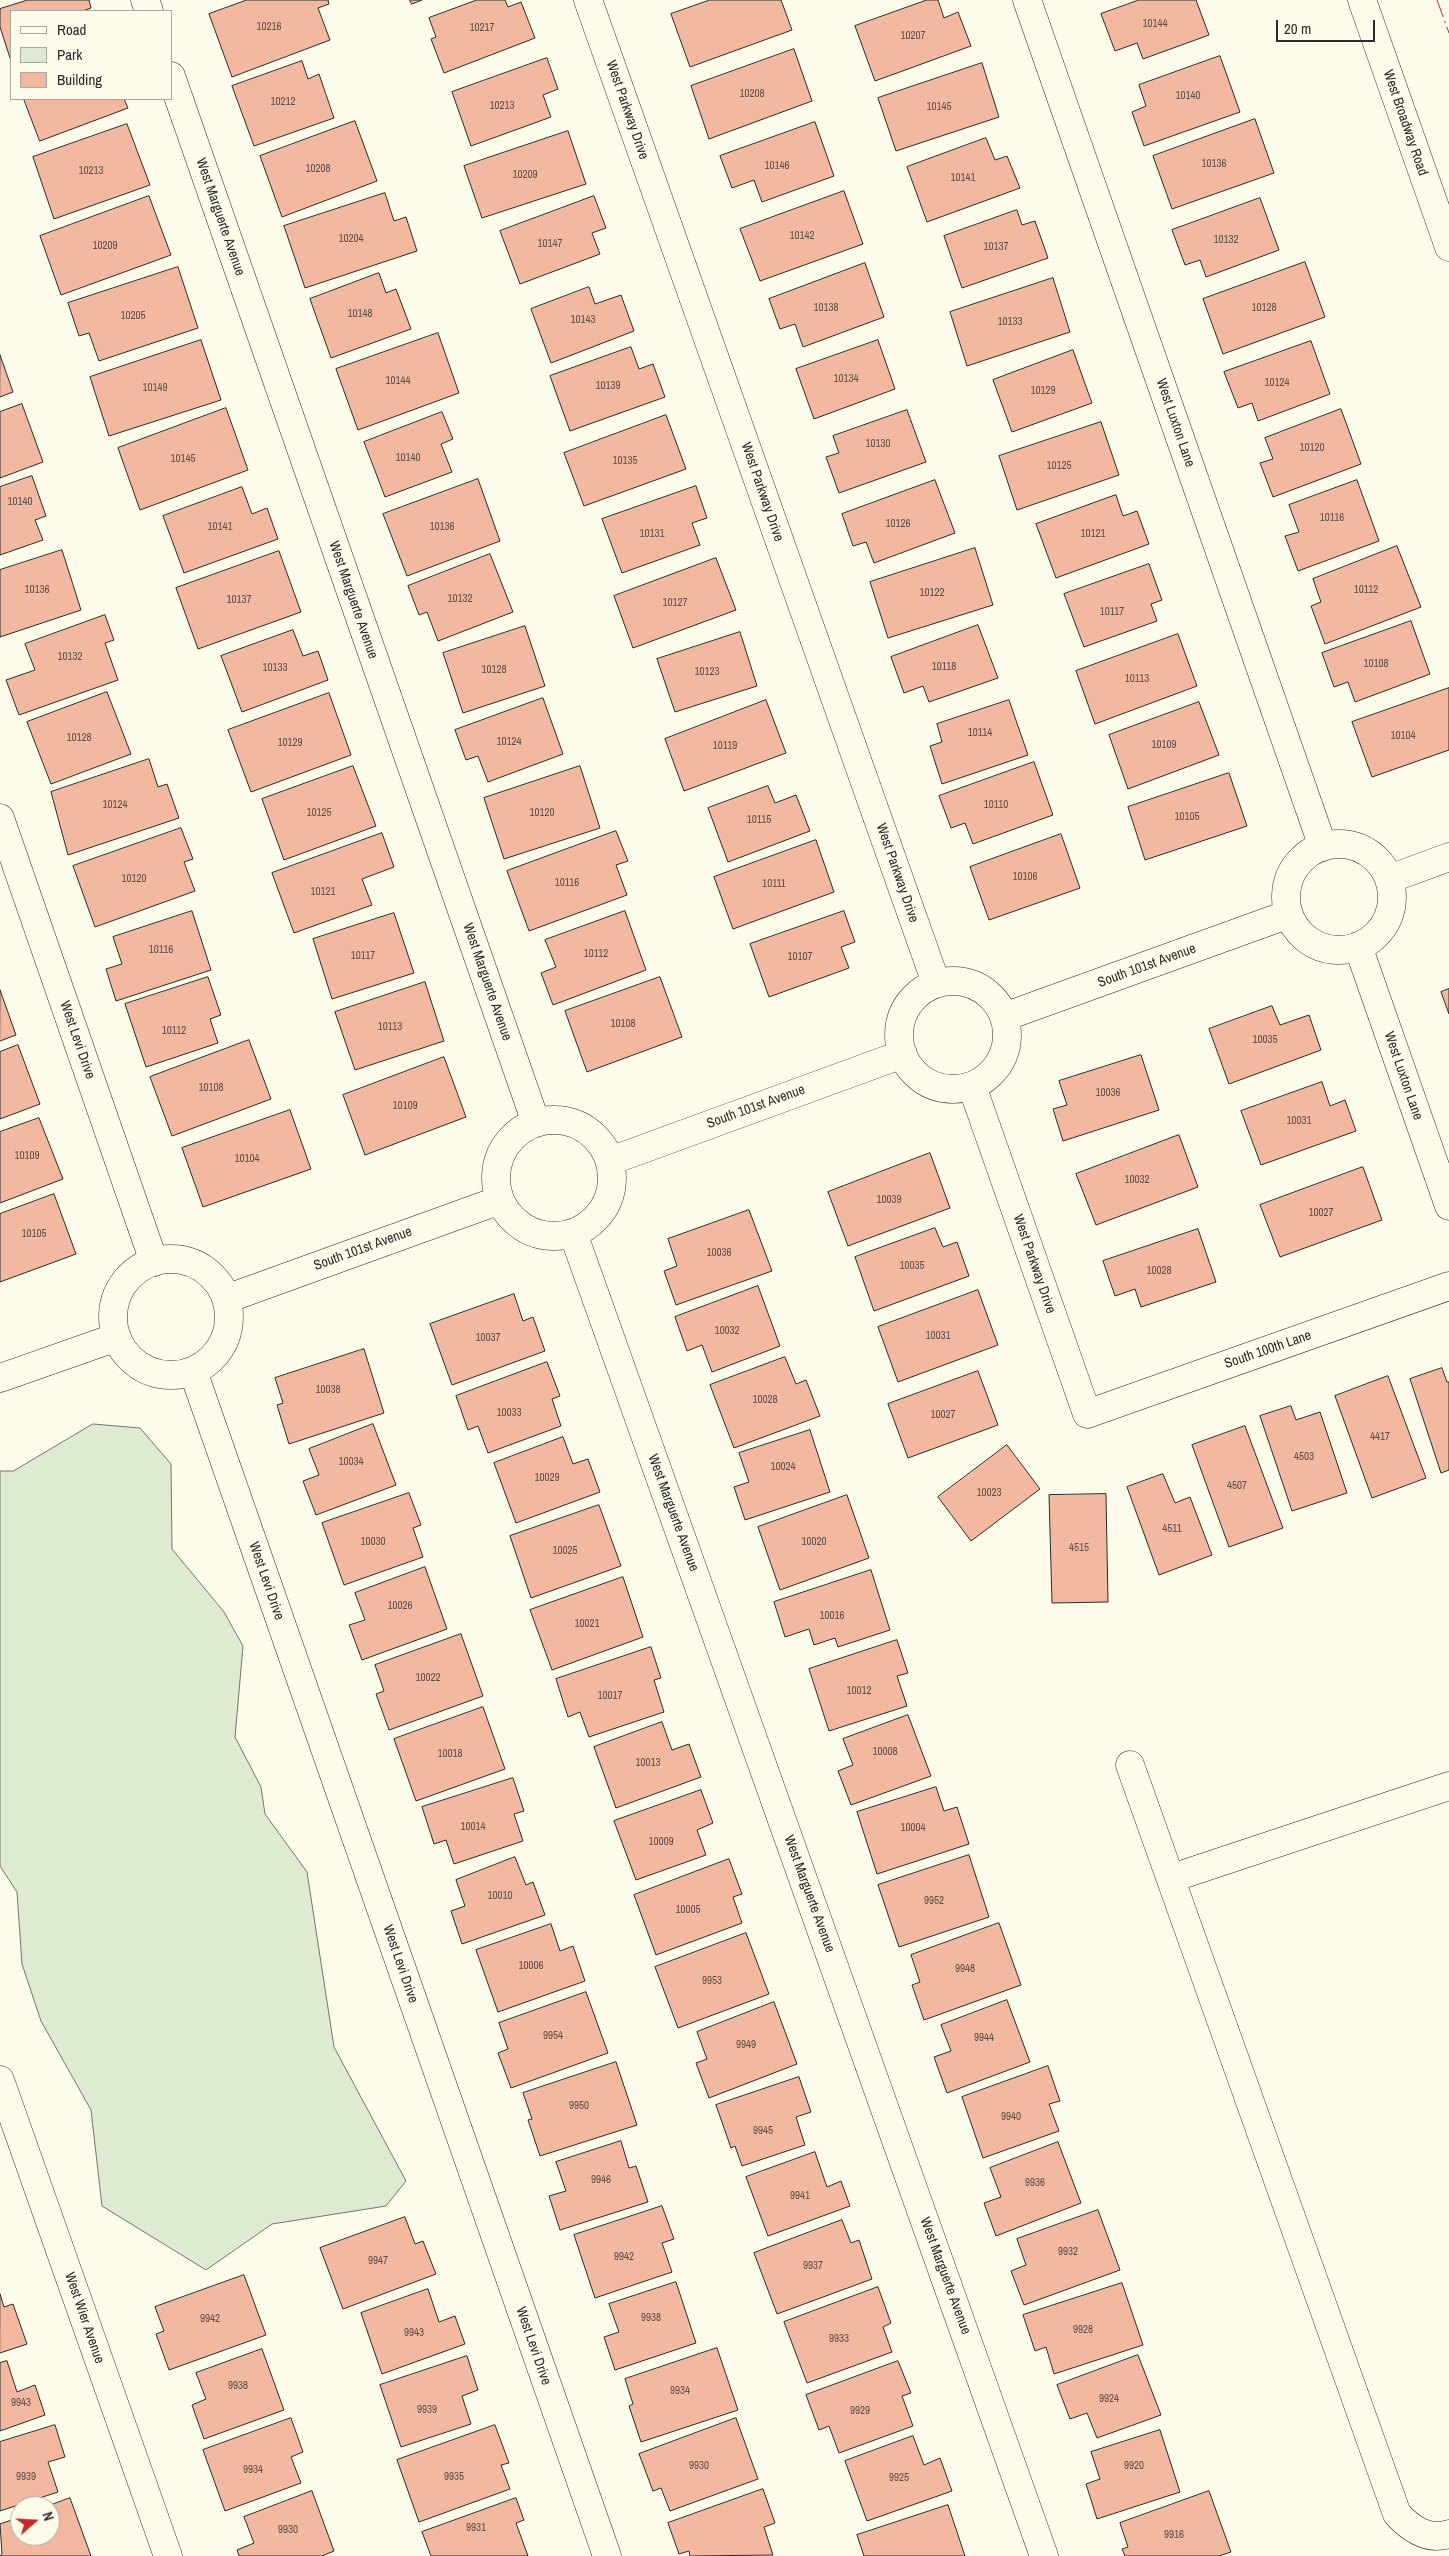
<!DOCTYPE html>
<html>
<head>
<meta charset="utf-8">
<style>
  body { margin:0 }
  #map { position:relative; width:1449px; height:2556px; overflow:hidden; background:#fdfbea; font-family:"Archivo Narrow",sans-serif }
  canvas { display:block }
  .legend { position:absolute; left:10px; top:10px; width:162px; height:90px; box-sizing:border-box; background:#fdfbea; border:1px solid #a9a89e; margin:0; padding:6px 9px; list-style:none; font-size:15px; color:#2b2b2b }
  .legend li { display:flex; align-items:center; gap:10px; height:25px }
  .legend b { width:25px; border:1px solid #a9a89e }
  .north { position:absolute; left:10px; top:2496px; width:50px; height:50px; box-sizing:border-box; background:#fdfbea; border:1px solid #a9a89e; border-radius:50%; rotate:71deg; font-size:14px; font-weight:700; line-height:20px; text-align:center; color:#2b2b2b }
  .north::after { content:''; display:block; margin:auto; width:18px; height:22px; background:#c62828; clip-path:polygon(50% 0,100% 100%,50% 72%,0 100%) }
  .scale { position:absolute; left:1276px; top:20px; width:99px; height:22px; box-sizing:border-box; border:2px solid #2b2b2b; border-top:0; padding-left:6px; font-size:15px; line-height:18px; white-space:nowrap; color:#2b2b2b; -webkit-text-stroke:4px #fdfbea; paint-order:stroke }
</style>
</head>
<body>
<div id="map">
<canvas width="1449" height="2556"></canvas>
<ul class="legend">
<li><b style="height:6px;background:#fdfbea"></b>Road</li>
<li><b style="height:14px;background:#deebd1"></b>Park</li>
<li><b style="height:14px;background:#f2b8a0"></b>Building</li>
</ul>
<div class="north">N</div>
<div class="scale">20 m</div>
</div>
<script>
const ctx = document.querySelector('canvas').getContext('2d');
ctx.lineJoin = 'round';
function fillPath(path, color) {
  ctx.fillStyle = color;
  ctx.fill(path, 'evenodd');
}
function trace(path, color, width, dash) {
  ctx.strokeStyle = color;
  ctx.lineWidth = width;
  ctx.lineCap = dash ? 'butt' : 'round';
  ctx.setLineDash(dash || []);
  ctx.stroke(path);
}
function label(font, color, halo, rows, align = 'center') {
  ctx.font = font + ' "Archivo Narrow",sans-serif';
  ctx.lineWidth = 4;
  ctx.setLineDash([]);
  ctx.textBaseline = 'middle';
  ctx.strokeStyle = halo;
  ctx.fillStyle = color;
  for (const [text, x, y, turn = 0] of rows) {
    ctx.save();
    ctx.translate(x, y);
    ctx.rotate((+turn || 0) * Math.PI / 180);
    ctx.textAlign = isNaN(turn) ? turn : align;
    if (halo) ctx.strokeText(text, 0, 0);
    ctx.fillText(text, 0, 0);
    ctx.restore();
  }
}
const green = new Path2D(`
  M93 1424 140 1428 171 1464 172 1549 224 1612 243 1646 235 1737 261 1787 265 1814 307 1872 334 2047 406 2181 386 2206 272 2224 206 2270 102 2206 91 2110 41 2021 22 1964 17 1892 0 1866V1471H13Z`);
const building = new Path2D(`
  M28 0H89L91 8 83 11H11V61L0 27V9Z
  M247 0H328L329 4 318 8 330 40 232 77 209 14Z
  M410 0H422L412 4Z
  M477 0H505L508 7 521 2 535 38 444 73 431 39 436 37 429 18Z
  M710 0H781L792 30 690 67 671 14Z
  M927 0H938L944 18 958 12 971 46 875 81 855 26Z
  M1139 0H1196L1209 35 1143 59 1137 43 1115 51 1101 14Z
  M794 49 812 101 709 139 691 86Z
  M1220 56 1240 112 1144 146 1132 112 1146 106 1139 85Z
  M547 58 558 89 543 95 551 117 471 146 452 92Z
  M302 61 308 79 319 74 334 118 254 146 232 86Z
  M982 63 999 117 896 151 878 98Z
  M24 99H124L128 108 40 141Z
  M1255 119 1274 173 1172 209 1153 156Z
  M355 121 377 181 282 217 260 156Z
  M815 122 834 176 762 202 754 180 732 188 720 156Z
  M127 124 150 185 54 219 33 157Z
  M568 131 586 184 482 218 464 166Z
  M986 138 995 160 1007 156 1020 188 927 222 907 167Z
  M844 191 863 244 760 281 740 229Z
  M385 193 394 221 406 217 417 251 305 288 284 226Z
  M149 196 171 255 61 295 40 236Z
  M594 196 606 228 592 233 600 254 520 284 500 231Z
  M1260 198 1279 250 1206 277 1200 260 1185 265 1172 230Z
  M1017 210 1022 225 1035 221 1048 258 962 288 944 236Z
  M1305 262 1325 317 1223 354 1203 299Z
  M865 263 884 317 803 347 795 324 780 329 769 299Z
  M178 267 198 328 99 361 89 333 79 336 68 303Z
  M379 273 386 293 396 289 411 329 331 358 310 299Z
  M1053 278 1070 332 967 366 950 312Z
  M589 287 595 304 621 295 634 331 551 363 531 309Z
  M438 333 459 393 358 430 336 369Z
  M201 340 221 400 109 436 90 377Z
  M878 340 895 389 814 419 796 369Z
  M1311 341 1330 394 1258 421 1252 403 1238 408 1224 372Z
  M631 347 639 369 653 364 665 397 570 431 550 376Z
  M1073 350 1092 403 1012 432 993 380Z
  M0 355 13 392 0 397Z
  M22 404 43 462 0 478V412Z
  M226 408 248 470 140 510 118 448Z
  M1341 409 1361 464 1273 497 1260 463 1273 459 1265 438Z
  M907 410 926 462 839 493 826 457 839 453 833 436Z
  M442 412 453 439 441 444 452 472 385 497 364 442Z
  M666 415 686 469 584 506 564 453Z
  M1101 422 1119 475 1017 510 999 456Z
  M32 476 46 516 35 520 43 540 0 555V487Z
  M478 479 500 541 407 576 383 514Z
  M935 480 955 533 874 563 866 542 853 546 842 514Z
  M1357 480 1379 541 1298 571 1285 536 1299 532 1289 505Z
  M696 486 707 518 692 523 700 545 622 573 602 519Z
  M242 487 252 514 267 508 278 539 184 573 163 516Z
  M1116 495 1123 516 1137 511 1149 544 1056 578 1036 524Z
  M1397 546 1421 607 1325 644 1311 606 1321 602 1313 579Z
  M975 548 993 605 888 638 870 582Z
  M62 550 81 610 0 637V570Z
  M279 551 301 612 198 649 176 588Z
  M490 554 513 612 438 641 427 612 419 615 408 586Z
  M716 558 736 610 633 648 614 596Z
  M1149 564 1162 600 1151 604 1157 621 1084 647 1064 594Z
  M105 615 114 640 105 643 118 680 19 715 6 680 35 670 25 644Z
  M1411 621 1430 674 1355 702 1348 682 1334 687 1322 653Z
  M978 625 998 678 929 702 923 686 904 693 891 657Z
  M525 626 545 686 463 713 443 653Z
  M293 630 303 656 318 651 328 680 242 712 221 656Z
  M740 632 757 686 675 712 657 659Z
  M1178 634 1197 686 1095 724 1076 671Z
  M1449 688V750L1372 777 1352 722Z
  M107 692 131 754 51 784 27 722Z
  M329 693 351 755 251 792 228 730Z
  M543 698 563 754 488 782 478 756 466 760 455 730Z
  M766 700 786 753 684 791 665 739Z
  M1009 700 1028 755 942 784 930 746 942 742 937 724Z
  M1199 702 1219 755 1128 789 1109 735Z
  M149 759 158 787 167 784 179 818 68 855 51 792Z
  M1034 762 1053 815 973 844 965 823 951 828 939 796Z
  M353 766 376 826 284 860 262 799Z
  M580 766 600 828 504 859 484 798Z
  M1229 773 1247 826 1145 860 1128 807Z
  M768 786 775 803 796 795 810 831 728 862 708 808Z
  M181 828 193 859 184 862 195 891 95 927 73 866Z
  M616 831 628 861 616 865 627 895 529 931 507 871Z
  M382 833 394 867 362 879 372 905 294 933 272 873Z
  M1061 834 1080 888 989 920 970 867Z
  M816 840 834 892 733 929 714 877Z
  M192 911 211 970 116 1001 106 969 122 964 113 937Z
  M625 911 646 970 553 1005 541 973 556 967 545 940Z
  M844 911 855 942 841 947 849 968 769 997 750 944Z
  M394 913 414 973 332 999 313 939Z
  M208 977 221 1015 210 1019 218 1043 146 1067 125 1004Z
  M660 977 682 1037 587 1072 565 1011Z
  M425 982 444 1041 355 1070 335 1012Z
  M1449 989V1014L1441 992Z
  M0 990 16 1035 0 1041Z
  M1272 1006 1280 1025 1309 1015 1321 1050 1229 1084 1209 1029Z
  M249 1040 271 1099 172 1136 150 1077Z
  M18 1045 40 1104 0 1119V1052Z
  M1141 1055 1159 1110 1063 1141 1053 1109 1067 1105 1059 1081Z
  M444 1057 466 1117 365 1155 343 1095Z
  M1322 1082 1330 1106 1345 1100 1356 1131 1261 1165 1241 1111Z
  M290 1110 311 1169 203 1207 182 1148Z
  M39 1118 63 1179 0 1203V1132Z
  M1179 1135 1198 1187 1096 1225 1076 1174Z
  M930 1153 950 1208 848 1246 828 1192Z
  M1363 1167 1382 1220 1280 1257 1260 1205Z
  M54 1194 76 1254 0 1282V1214Z
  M749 1210 772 1271 676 1305 664 1271 677 1266 668 1239Z
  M935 1228 943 1247 957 1242 969 1276 874 1311 855 1257Z
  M1198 1229 1216 1282 1141 1307 1135 1289 1115 1296 1103 1261Z
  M758 1286 780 1346 712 1372 702 1345 687 1351 675 1317Z
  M978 1290 998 1345 898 1382 878 1327Z
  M514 1294 523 1321 533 1317 545 1351 452 1385 430 1324Z
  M364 1349 384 1413 289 1444 277 1405 283 1403 275 1378Z
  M785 1357 796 1384 806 1380 820 1416 734 1448 710 1385Z
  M547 1362 560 1396 552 1399 561 1426 488 1453 478 1426 468 1430 456 1396Z
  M1442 1368 1447 1382H1449V1470L1441 1473 1410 1379Z
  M978 1371 998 1425 908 1458 888 1404Z
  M1388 1376 1426 1478 1372 1498 1335 1396Z
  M1291 1406 1296 1420 1320 1412 1347 1493 1292 1511 1260 1416Z
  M373 1424 396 1485 316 1515 303 1481 319 1475 309 1449Z
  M1245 1426 1283 1528 1229 1547 1192 1445Z
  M810 1430 830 1492 745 1520 734 1487 749 1482 739 1453Z
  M563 1437 573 1464 588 1459 600 1492 516 1523 494 1463Z
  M1007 1445 1040 1489 971 1541 938 1497Z
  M1163 1474 1175 1503 1190 1497 1212 1555 1159 1575 1127 1487Z
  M409 1493 421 1525 413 1528 423 1557 344 1585 322 1523Z
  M1106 1494 1108 1602 1052 1603 1049 1495Z
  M847 1495 869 1558 780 1590 758 1527Z
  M599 1505 621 1566 531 1598 510 1536Z
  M425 1567 447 1629 362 1660 349 1625 365 1620 355 1593Z
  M871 1570 890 1630 838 1647 835 1638 814 1645 809 1629 785 1637 774 1602Z
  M623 1577 643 1637 552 1670 530 1610Z
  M461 1634 483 1696 389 1730 376 1694 384 1691 375 1665Z
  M897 1640 908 1673 897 1676 907 1706 829 1731 809 1669Z
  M651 1647 661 1678 654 1680 664 1712 589 1737 580 1712 568 1717 556 1679Z
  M483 1707 505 1769 416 1801 394 1739Z
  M908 1715 931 1776 851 1805 838 1771 853 1765 843 1739Z
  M662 1722 672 1750 689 1744 701 1777 616 1808 594 1747Z
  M513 1778 524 1811 514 1814 523 1841 454 1864 446 1840 434 1844 422 1807Z
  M936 1787 944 1811 957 1807 969 1844 877 1874 857 1812Z
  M701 1790 713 1823 697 1830 706 1855 636 1880 614 1821Z
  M969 1855 989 1917 899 1947 878 1885Z
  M515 1857 526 1885 533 1882 545 1915 462 1944 451 1911 465 1906 456 1880Z
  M729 1859 742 1894 733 1897 742 1923 656 1955 634 1895Z
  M999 1923 1021 1985 924 2020 912 1985 920 1982 911 1955Z
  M551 1924 560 1951 573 1946 585 1981 498 2012 476 1950Z
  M746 1933 769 1994 678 2028 655 1967Z
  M586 1992 608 2053 511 2088 498 2053 508 2049 499 2023Z
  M1007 2000 1030 2062 947 2093 934 2057 951 2051 941 2025Z
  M774 2002 797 2064 709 2098 696 2063 707 2059 697 2032Z
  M616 2062 637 2125 540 2156 528 2120 532 2119 523 2093Z
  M1048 2066 1060 2101 1049 2104 1059 2131 983 2158 962 2097Z
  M799 2077 811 2112 796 2117 805 2145 742 2166 735 2146 731 2148 716 2105Z
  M621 2141 629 2168 636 2166 648 2202 560 2230 549 2196 566 2191 556 2162Z
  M1058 2142 1081 2203 996 2236 984 2203 1001 2197 990 2168Z
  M815 2152 827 2187 841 2181 850 2206 768 2236 746 2177Z
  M662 2206 674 2239 662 2243 672 2272 595 2298 574 2235Z
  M1098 2210 1120 2270 1024 2305 1011 2271 1026 2265 1017 2239Z
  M405 2217 415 2244 423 2241 436 2274 343 2309 320 2248Z
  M842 2220 851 2243 859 2240 872 2279 777 2314 754 2253Z
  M244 2275 266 2335 169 2370 156 2334 164 2331 155 2307Z
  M676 2282 696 2343 615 2370 604 2337 619 2332 609 2304Z
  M1122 2283 1143 2345 1054 2374 1046 2347 1035 2351 1023 2315Z
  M878 2287 891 2323 883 2327 892 2352 807 2383 784 2322Z
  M428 2289 439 2322 455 2316 465 2344 382 2374 361 2313Z
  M0 2294 4 2307 13 2304 27 2344 0 2353Z
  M717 2348 738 2410 641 2442 629 2406 633 2404 625 2379Z
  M262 2349 284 2410 204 2439 192 2405 206 2399 196 2373Z
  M1138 2355 1161 2415 1097 2438 1087 2413 1070 2419 1057 2385Z
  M467 2356 478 2390 462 2396 471 2424 401 2447 380 2385Z
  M7 2361 17 2392 35 2385 45 2415 0 2431V2363Z
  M898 2361 911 2393 902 2396 913 2426 839 2453 829 2426 819 2430 806 2395Z
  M291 2418 303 2452 291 2457 301 2483 225 2511 203 2450Z
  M736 2418 758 2479 670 2511 661 2488 653 2491 639 2454Z
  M55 2425 65 2457 48 2462 58 2492 0 2511V2442Z
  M495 2425 509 2463 501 2465 510 2489 419 2522 397 2460Z
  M1160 2430 1180 2492 1097 2519 1086 2484 1100 2479 1091 2452Z
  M913 2436 924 2465 940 2458 952 2491 867 2521 845 2461Z
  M763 2489 775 2523 764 2527 773 2555 690 2556 689 2551 679 2554 668 2523Z
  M312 2491 334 2551 322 2556H239L237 2550 254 2543 244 2517Z
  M1209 2491 1231 2552 1219 2556H1125L1122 2549 1128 2547 1120 2523Z
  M70 2498 91 2556H0L2 2554 0 2524 20 2517V2536H50L49 2506Z
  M516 2498 524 2520 516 2523 528 2556H431L422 2532Z
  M948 2505 965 2556H864L857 2535Z`);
const street = new Path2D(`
  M145 0 149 11
  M588 0 936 983
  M1027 0 1323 847
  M171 76 536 1123
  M0 818 154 1262
  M1286 897a53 53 0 1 1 106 0a53 53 0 1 1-106 0Z
  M1389 879 1449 857
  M1358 946 1449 1206
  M899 1035a54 54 0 1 1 108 0a54 54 0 1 1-108 0Z
  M1004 1017 1289 914
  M972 1086 1087 1414 1449 1286
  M496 1178a58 58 0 1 1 116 0a58 58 0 1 1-116 0Z
  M610 1161 903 1054
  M573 1233 1044 2556
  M113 1317a58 58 0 1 1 116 0a58 58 0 1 1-116 0Z
  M226 1299 500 1200
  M193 1371 607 2556
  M0 1378 117 1337
  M1130 1765 1397 2514C1411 2529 1428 2541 1449 2534
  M1172 1878 1449 1786
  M0 2080 168 2556`);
const secondary = new Path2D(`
  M1362 0 1449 247`);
const power = new Path2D(`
  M1437 0 1449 33`);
const numberNames = [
  ["10144",1155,24],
  ["10216",269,27],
  ["10217",482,28],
  ["10207",913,36],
  ["10208",752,94],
  ["10140",1188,96],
  ["10212",283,102],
  ["10213",502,106],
  ["10145",939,107],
  ["10136",1214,164],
  ["10146",777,166],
  ["10208",318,169],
  ["10213",91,171],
  ["10209",525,175],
  ["10141",963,178],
  ["10142",802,236],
  ["10204",351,239],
  ["10132",1226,240],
  ["10147",550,244],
  ["10209",105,246],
  ["10137",996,247],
  ["10138",826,308],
  ["10128",1264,308],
  ["10148",360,314],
  ["10205",133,316],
  ["10143",583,320],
  ["10133",1010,322],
  ["10134",846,379],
  ["10144",398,381],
  ["10124",1277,383],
  ["10139",608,386],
  ["10149",155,388],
  ["10129",1043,391],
  ["10130",878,444],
  ["10120",1312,448],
  ["10140",408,458],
  ["10145",183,459],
  ["10135",625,461],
  ["10125",1059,466],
  ["10140",20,502],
  ["10116",1332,518],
  ["10126",898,524],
  ["10141",220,527],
  ["10136",442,527],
  ["10131",652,534],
  ["10121",1093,534],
  ["10136",37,590],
  ["10112",1366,590],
  ["10122",932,593],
  ["10132",460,599],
  ["10137",239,600],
  ["10127",675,603],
  ["10117",1112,612],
  ["10132",70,657],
  ["10108",1376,664],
  ["10118",944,667],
  ["10133",275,668],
  ["10128",494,670],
  ["10123",707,672],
  ["10113",1137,679],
  ["10114",980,733],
  ["10104",1403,736],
  ["10128",79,738],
  ["10124",509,742],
  ["10129",290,743],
  ["10109",1164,745],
  ["10119",725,746],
  ["10124",115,805],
  ["10110",996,805],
  ["10125",319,813],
  ["10120",542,813],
  ["10105",1187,817],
  ["10115",759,820],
  ["10106",1025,877],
  ["10120",134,879],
  ["10116",567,883],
  ["10111",774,884],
  ["10121",323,892],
  ["10116",161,950],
  ["10112",596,954],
  ["10117",363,956],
  ["10107",800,957],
  ["10108",623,1024],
  ["10113",390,1027],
  ["10112",174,1031],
  ["10035",1265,1040],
  ["10108",211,1088],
  ["10036",1108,1093],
  ["10109",405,1106],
  ["10031",1299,1121],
  ["10109",27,1156],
  ["10104",247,1159],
  ["10032",1137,1180],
  ["10039",889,1200],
  ["10027",1321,1213],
  ["10105",34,1234],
  ["10036",719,1253],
  ["10035",912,1266],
  ["10028",1159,1271],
  ["10032",727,1331],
  ["10031",938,1336],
  ["10037",488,1338],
  ["10038",328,1390],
  ["10028",765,1400],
  ["10033",509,1413],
  ["10027",943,1415],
  ["4417",1380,1437],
  ["4503",1304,1457],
  ["10034",351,1462],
  ["10024",783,1467],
  ["10029",547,1478],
  ["4507",1237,1486],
  ["10023",989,1493],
  ["4511",1172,1529],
  ["10030",373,1542],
  ["10020",814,1542],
  ["4515",1079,1548],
  ["10025",565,1551],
  ["10026",400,1606],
  ["10016",832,1616],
  ["10021",587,1624],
  ["10022",428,1678],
  ["10012",859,1691],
  ["10017",610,1696],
  ["10008",885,1752],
  ["10018",450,1754],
  ["10013",648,1763],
  ["10014",473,1827],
  ["10004",913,1828],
  ["10009",661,1842],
  ["10010",500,1896],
  ["9952",934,1901],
  ["10005",688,1910],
  ["10006",531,1966],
  ["9948",965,1969],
  ["9953",712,1981],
  ["9954",553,2036],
  ["9944",984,2038],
  ["9949",746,2045],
  ["9950",579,2106],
  ["9940",1011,2117],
  ["9945",763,2131],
  ["9946",601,2180],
  ["9936",1035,2183],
  ["9941",800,2196],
  ["9932",1068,2252],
  ["9942",624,2257],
  ["9947",378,2261],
  ["9937",813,2266],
  ["9938",651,2318],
  ["9942",210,2319],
  ["9928",1083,2330],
  ["9943",414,2333],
  ["9933",839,2339],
  ["9938",238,2386],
  ["9934",680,2391],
  ["9924",1109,2399],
  ["9943",21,2403],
  ["9939",427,2410],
  ["9929",860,2411],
  ["9930",699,2466],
  ["9920",1134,2466],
  ["9934",253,2470],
  ["9939",26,2477],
  ["9935",454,2477],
  ["9925",899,2478],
  ["9931",476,2528],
  ["9930",288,2530],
  ["9916",1174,2535]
];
const streetNames = [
  ["West Parkway Drive",627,110,71],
  ["West Broadway Road",1405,123,71],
  ["West Marguerte Avenue",220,217,71],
  ["West Luxton Lane",1175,423,71],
  ["West Parkway Drive",762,492,71],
  ["West Marguerte Avenue",353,600,71],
  ["West Parkway Drive",897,873,71],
  ["South 101st Avenue",1147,966,-20],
  ["West Marguerte Avenue",487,982,71],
  ["West Levi Drive",77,1040,71],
  ["West Luxton Lane",1403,1076,71],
  ["South 101st Avenue",756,1107,-20],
  ["South 101st Avenue",363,1249,-20],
  ["West Parkway Drive",1034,1264,71],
  ["South 100th Lane",1268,1350,-19],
  ["West Marguerte Avenue",673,1513,70],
  ["West Levi Drive",266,1581,71],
  ["West Marguerte Avenue",809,1894,70],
  ["West Levi Drive",400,1964,71],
  ["West Marguerte Avenue",945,2276,70],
  ["West Wier Avenue",84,2318,71],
  ["West Levi Drive",533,2346,71]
];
fillPath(green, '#deebd1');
trace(green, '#74746e', 1);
fillPath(building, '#f2b8a0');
trace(building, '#2b2b2b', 1);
trace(street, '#2b2b2b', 29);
trace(secondary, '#2b2b2b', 29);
trace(street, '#fdfbea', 28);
trace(secondary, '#fdfbea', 28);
trace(power, '#c62828', 1, [18, 4, 2.5, 4]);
label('11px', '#5d4e48', null, numberNames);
label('14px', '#2b2b2b', '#fdfbea', streetNames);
</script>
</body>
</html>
